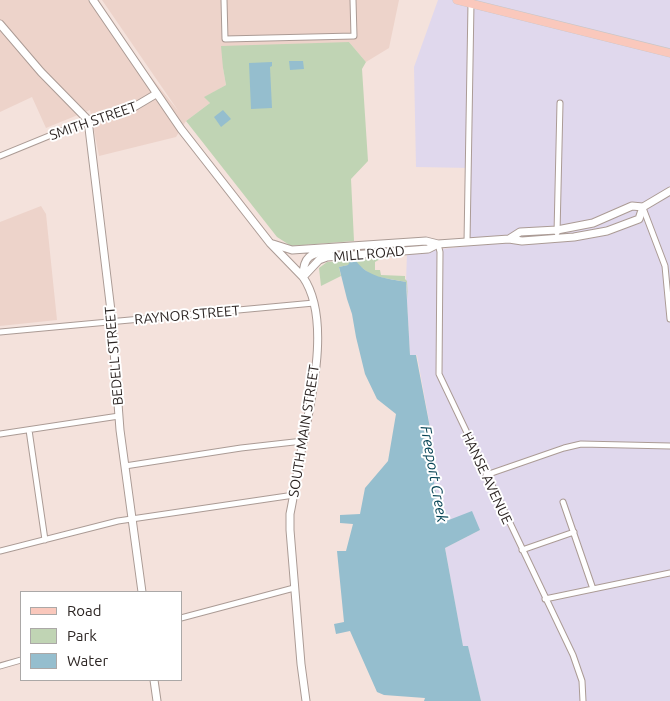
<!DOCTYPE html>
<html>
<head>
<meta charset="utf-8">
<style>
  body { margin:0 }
  #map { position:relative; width:670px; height:701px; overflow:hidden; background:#f4e2dc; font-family:Ubuntu,sans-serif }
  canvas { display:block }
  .legend { position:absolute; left:20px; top:591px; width:162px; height:90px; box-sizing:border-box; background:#fff; border:1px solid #aba8a7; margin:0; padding:6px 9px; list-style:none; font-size:15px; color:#2c2523 }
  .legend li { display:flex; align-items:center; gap:10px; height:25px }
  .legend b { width:25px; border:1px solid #aba8a7 }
</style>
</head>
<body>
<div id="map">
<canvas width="670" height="701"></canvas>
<ul class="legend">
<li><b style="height:6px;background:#fac8bc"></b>Road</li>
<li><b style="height:14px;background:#c0d4b4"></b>Park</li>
<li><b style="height:14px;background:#95bece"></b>Water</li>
</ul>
</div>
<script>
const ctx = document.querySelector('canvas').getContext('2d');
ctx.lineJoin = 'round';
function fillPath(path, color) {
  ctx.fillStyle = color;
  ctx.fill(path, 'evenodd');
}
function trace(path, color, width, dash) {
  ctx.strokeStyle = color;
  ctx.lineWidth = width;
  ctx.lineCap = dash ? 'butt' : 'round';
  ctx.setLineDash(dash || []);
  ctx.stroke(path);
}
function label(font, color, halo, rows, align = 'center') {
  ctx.font = font + ' Ubuntu,sans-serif';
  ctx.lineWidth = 4;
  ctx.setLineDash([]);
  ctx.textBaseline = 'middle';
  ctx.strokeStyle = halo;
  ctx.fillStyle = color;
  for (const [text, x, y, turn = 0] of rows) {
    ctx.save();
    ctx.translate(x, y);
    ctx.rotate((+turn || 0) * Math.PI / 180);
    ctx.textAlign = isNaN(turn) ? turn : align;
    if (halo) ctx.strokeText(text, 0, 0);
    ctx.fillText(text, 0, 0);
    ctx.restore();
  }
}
const built = new Path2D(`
  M0 0H90L179 112 102 0H399L389 48 366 62 349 42 223 68 226 85 205 97 210 103 186 121 176 137 99 156 90 110 46 128 32 97 0 112Z
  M41 206 46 214 57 320 0 326V222Z`);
const industrial = new Path2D(`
  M438 0H670V701H481L468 647H463L445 548 480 530 441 523 426 435 431 432 417 355H410L406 282 407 253 468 246 471 168 416 167 414 67Z`);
const green = new Path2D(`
  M349 42 366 62 362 69 368 161 351 179 354 241 291 246 277 237 186 121 210 103 204 97 226 85 223 68 221 46Z
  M382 258 375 262V270H380L381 275 405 276V279L407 281 408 300 406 282 373 276 361 267 348 265 339 267 341 276 321 286 319 268 327 262Z`);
const water = new Path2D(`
  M289 61H303L304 69 290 70Z
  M272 62V66L270 67 272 108 251 109 249 63Z
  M223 110 231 119 221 127 214 117Z
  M356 261C369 278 386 278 406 282L410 355H416L431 433 426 435 441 523 472 511 480 530 445 548 463 646H468L481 701H424L425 698 384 695 377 692 350 631 336 634 334 624 344 622 337 551H346L353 524 340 523V515L360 514 365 488 388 461 396 414 377 399 365 374 356 337 352 314 347 299 339 267 348 265 350 262Z`);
const street = new Path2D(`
  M224 0 225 39 354 36 353 0
  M0 156 88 120
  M643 208 665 266 670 319
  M557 233 560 103
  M467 242 471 3
  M438 244 440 252 439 374 573 655 582 681 583 701
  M0 332 314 303
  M29 430 45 540
  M0 434 119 416
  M125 466 241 448 303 441
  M486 475 564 448 581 444 670 446
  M563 502 593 589
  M522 550 574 532
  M0 551 118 521 294 495
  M545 599 670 573
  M181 618 294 588
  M0 666 21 660`);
const secondary = new Path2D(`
  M93 0 181 129 270 243 303 277C331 318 312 396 303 442 298 466 295 490 290 514V530L301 664 306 701
  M0 24 41 72 88 120
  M88 120 111 311 120 430 142 592
  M88 120 129 110 156 94
  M509 239 520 232 557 230 593 223 632 206 643 207 670 191
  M273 244 292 250 426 241 438 244
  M303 277 319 260 327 257 428 249 438 244 509 239 522 241 574 237 607 231 639 219 643 207
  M303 277C303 255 311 254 330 250
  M154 680 157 701`);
const primary = new Path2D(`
  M457 0 670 53`);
const streetNames = [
  ["SMITH STREET",93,121,-19],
  ["MILL ROAD",369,254,-5],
  ["RAYNOR STREET",187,315,-5],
  ["BEDELL STREET",114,356,-95],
  ["SOUTH MAIN STREET",304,431,-81],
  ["HANSE AVENUE",487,478,65]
];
const waterNames = [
  ["Freeport Creek",434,474,80]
];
fillPath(built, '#edd3ca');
fillPath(industrial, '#e0d8ed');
fillPath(green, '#c0d4b4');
fillPath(water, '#95bece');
trace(street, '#ab9b95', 7);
trace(secondary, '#ab9b95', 9);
trace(primary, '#c8c6c6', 9);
trace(street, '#fff', 5);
trace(secondary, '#fff', 7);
trace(primary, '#fac8bc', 8);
label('14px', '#2c2523', '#fff', streetNames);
label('italic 15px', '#074455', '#fff', waterNames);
</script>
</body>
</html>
